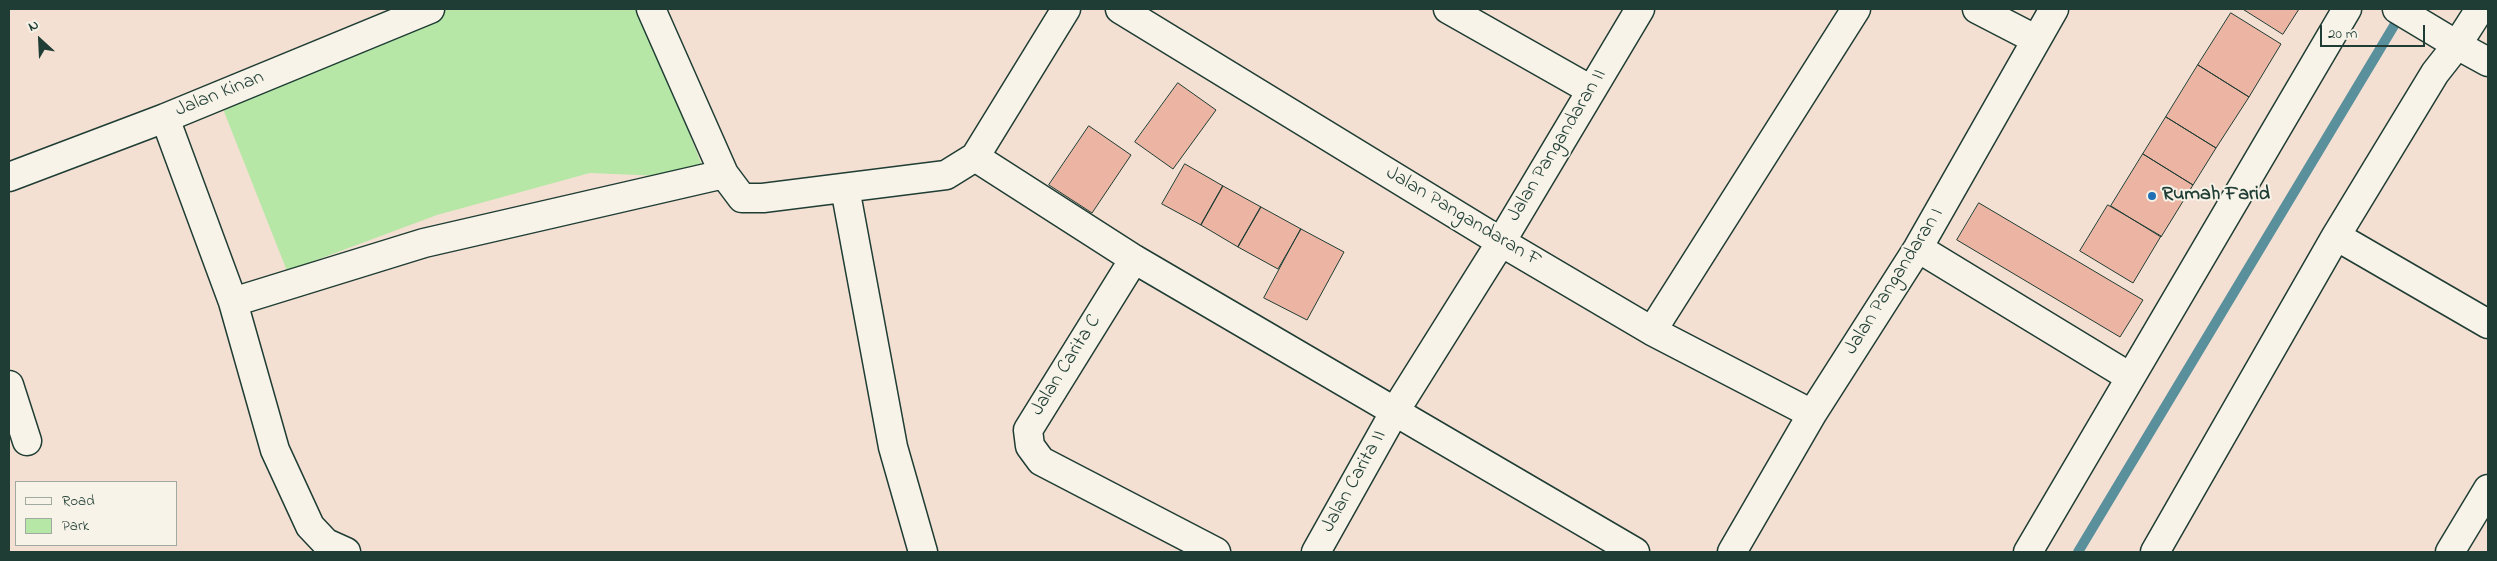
<!DOCTYPE html>
<html>
<head>
<meta charset="utf-8">
<style>
  body { margin:0 }
  #map { position:relative; width:2497px; height:561px; overflow:hidden; background:#f4e0d3; font-family:"Indie Flower",sans-serif }
  canvas { display:block }
  .frame { position:absolute; inset:0; border:10px solid #1f3d34; pointer-events:none }
  .legend { position:absolute; left:15px; top:481px; width:162px; height:65px; box-sizing:border-box; background:#f7f3e8; border:1px solid #a1aaa0; margin:0; padding:6px 9px; list-style:none; font-size:15px; color:#1f3d34 }
  .legend li { display:flex; align-items:center; gap:10px; height:25px }
  .legend b { width:25px; border:1px solid #a1aaa0 }
  .north { position:absolute; left:15px; top:15px; width:50px; height:50px; -webkit-text-stroke:4px #f7f3e8; paint-order:stroke; rotate:335deg; font-size:14px; font-weight:700; line-height:20px; text-align:center; color:#1f3d34 }
  .north::after { content:''; display:block; margin:auto; width:18px; height:22px; background:#1f3d34; clip-path:polygon(50% 0,100% 100%,50% 72%,0 100%) }
  .scale { position:absolute; left:2320px; top:25px; width:105px; height:22px; box-sizing:border-box; border:2px solid #1f3d34; border-top:0; padding-left:6px; font-size:15px; line-height:18px; white-space:nowrap; color:#1f3d34; -webkit-text-stroke:4px #f7f3e8; paint-order:stroke }
</style>
</head>
<body>
<div id="map">
<canvas width="2497" height="561"></canvas>
<div class="frame"></div>
<ul class="legend">
<li><b style="height:6px;background:#f7f3e8"></b>Road</li>
<li><b style="height:14px;background:#b7e7a7"></b>Park</li>
</ul>
<div class="north">N</div>
<div class="scale">20 m</div>
</div>
<script>
const ctx = document.querySelector('canvas').getContext('2d');
ctx.lineJoin = 'round';
function fillPath(path, color) {
  ctx.fillStyle = color;
  ctx.fill(path, 'evenodd');
}
function trace(path, color, width, dash) {
  ctx.strokeStyle = color;
  ctx.lineWidth = width;
  ctx.lineCap = dash ? 'butt' : 'round';
  ctx.setLineDash(dash || []);
  ctx.stroke(path);
}
function label(font, color, halo, rows, align = 'center') {
  ctx.font = font + ' "Indie Flower",sans-serif';
  ctx.lineWidth = 4;
  ctx.setLineDash([]);
  ctx.textBaseline = 'middle';
  ctx.strokeStyle = halo;
  ctx.fillStyle = color;
  for (const [text, x, y, turn = 0] of rows) {
    ctx.save();
    ctx.translate(x, y);
    ctx.rotate((+turn || 0) * Math.PI / 180);
    ctx.textAlign = isNaN(turn) ? turn : align;
    if (halo) ctx.strokeText(text, 0, 0);
    ctx.fillText(text, 0, 0);
    ctx.restore();
  }
}
const green = new Path2D(`
  M442 9H640L707 178 590 173 437 215 287 271 219 99Z`);
const stream = new Path2D(`
  M2078 552 2401 14`);
const building = new Path2D(`
  M2243 9H2299L2283 34Z
  M2231 13 2281 44 2249 97 2198 65Z
  M2198 65 2249 97 2216 148 2166 117Z
  M1178 83 1216 110 1173 169 1135 142Z
  M2166 117 2216 148 2193 185 2143 154Z
  M1089 126 1131 155 1092 213 1049 185Z
  M2143 154 2193 185 2161 237 2111 206Z
  M1185 164 1223 186 1201 225 1162 204Z
  M1223 186 1261 207 1238 247 1201 225Z
  M1979 203 2143 300 2120 337 1957 240Z
  M2108 205 2161 236 2133 283 2080 251Z
  M1261 207 1301 229 1278 269 1238 247Z
  M1301 229 1344 252 1307 320 1264 298Z`);
const minor = new Path2D(`
  M651 9 724 174 742 198H763L946 175 975 157 1066 9
  M1120 9 1501 242 1652 331 1812 414
  M1448 9 1591 90
  M1977 9 2035 39
  M2397 9 2457 45 2488 62
  M165 118 233 302 275 450 310 526 326 543 346 552
  M975 157 1134 259 1635 552
  M9 177 165 118 430 9
  M845 188 893 447 923 552
  M2336 236 2488 324
  M1918 248 2130 377
  M1134 259 1028 430 1030 446 1041 461 1216 552
  M233 302 424 243 724 174
  M1652 331 1856 9
  M9 385 27 441
  M1316 552 1395 411 1501 242 1640 9
  M1732 552 1812 414 1918 248 2054 9
  M2028 552 2347 9
  M2155 552 2336 236 2435 73 2457 45 2480 9
  M2450 552 2488 489`);
const markers = [
  [2152,196,5,"#1f6fb2"]
];
const streetNames = [
  ["Jalan Kinan",220,95,-22],
  ["Jalan Pangandaran II",1558,146,-59],
  ["Jalan Pangandaran F",1463,218,31],
  ["Jalan Pangandaran I",1895,282,-58],
  ["Jalan Carita C",1067,366,-58],
  ["Jalan Carita II",1355,482,-61]
];
const poiNames = [
  ["Rumah Farid",2162,196]
];
fillPath(green, '#b7e7a7');
trace(stream, '#59909c', 10);
fillPath(building, '#ecb4a2');
trace(building, '#1f3d34', 1);
trace(minor, '#1f3d34', 31);
trace(minor, '#f7f3e8', 28);
for (const [x, y, r, color] of markers) {
  const dot = new Path2D();
  dot.arc(x, y, r, 0, 2 * Math.PI);
  ctx.fillStyle = color;
  ctx.fill(dot);
  trace(dot, '#f7f3e8', 2);
}
label('20px', '#1f3d34', '#f7f3e8', streetNames);
label('bold 20px', '#1f3d34', '#f7f3e8', poiNames, 'left');
</script>
</body>
</html>
